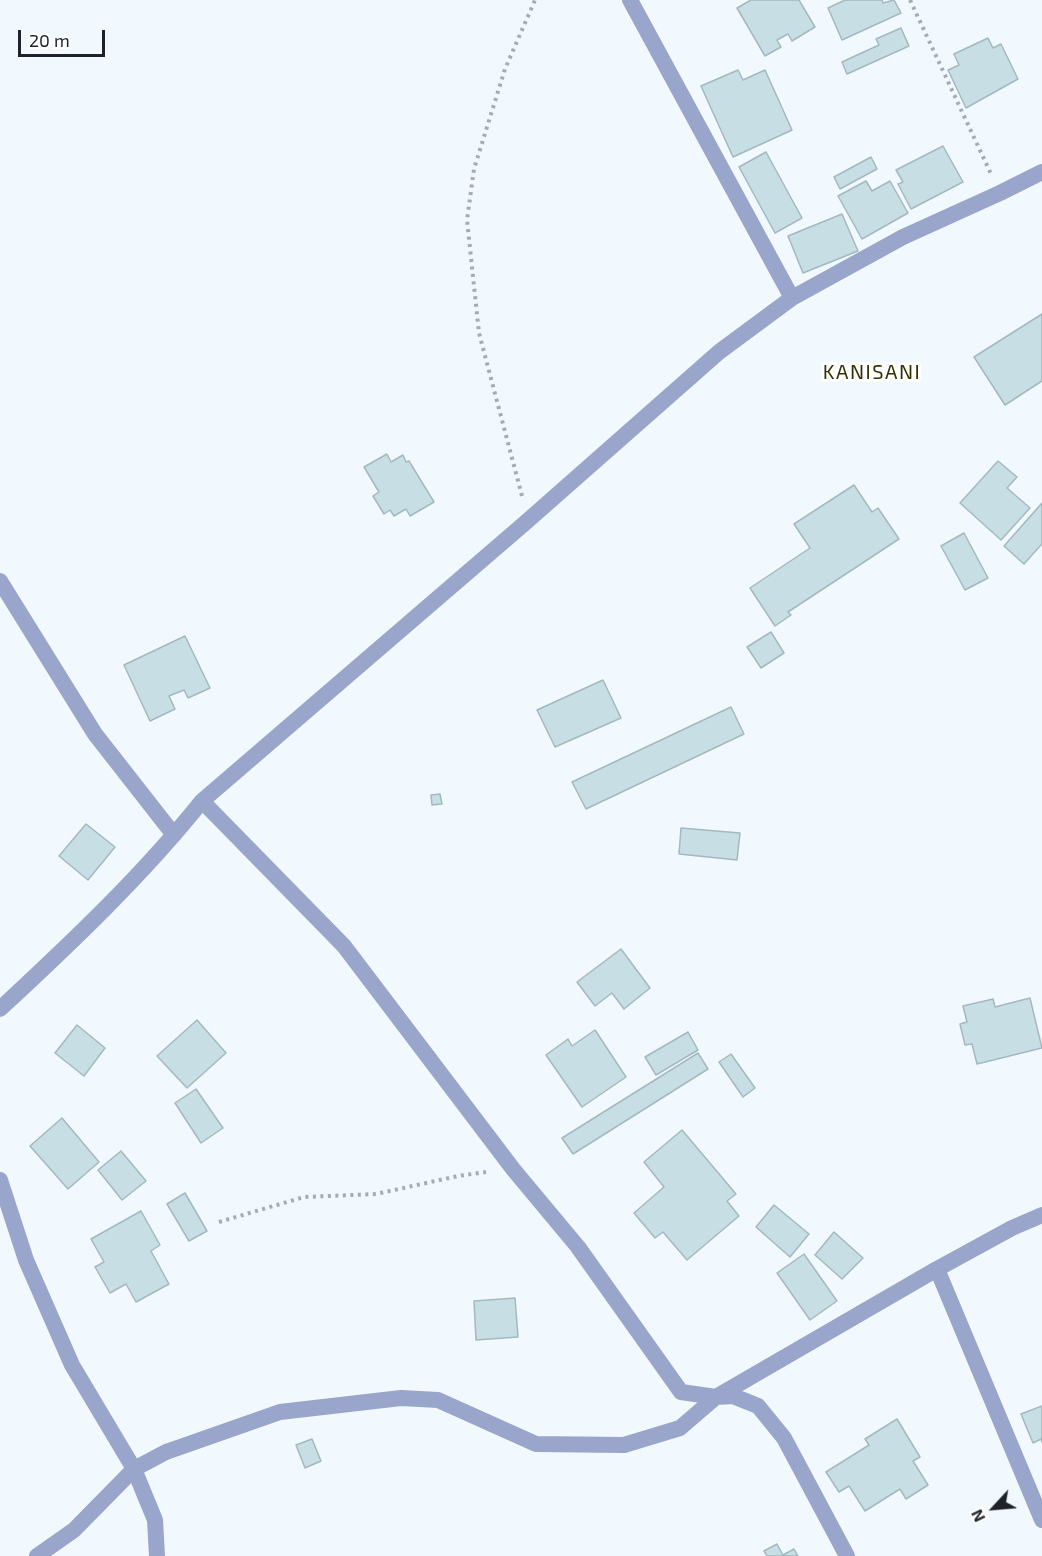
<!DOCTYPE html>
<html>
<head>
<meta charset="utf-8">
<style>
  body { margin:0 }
  #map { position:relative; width:1042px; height:1556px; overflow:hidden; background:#f2f9fe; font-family:"Exo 2",sans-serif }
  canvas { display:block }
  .north { position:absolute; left:964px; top:1478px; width:60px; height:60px; -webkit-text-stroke:4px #fff; paint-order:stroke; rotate:244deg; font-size:16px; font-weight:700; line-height:24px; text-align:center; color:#1d2328 }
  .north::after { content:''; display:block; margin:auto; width:21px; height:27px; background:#1d2328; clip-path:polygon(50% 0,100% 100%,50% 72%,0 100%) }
  .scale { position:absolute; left:18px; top:30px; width:87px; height:27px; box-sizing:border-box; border:3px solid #1d2328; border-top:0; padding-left:8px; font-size:18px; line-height:21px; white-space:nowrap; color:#1d2328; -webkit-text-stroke:4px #fff; paint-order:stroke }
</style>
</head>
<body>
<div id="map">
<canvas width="1042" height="1556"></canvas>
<div class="north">N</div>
<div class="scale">20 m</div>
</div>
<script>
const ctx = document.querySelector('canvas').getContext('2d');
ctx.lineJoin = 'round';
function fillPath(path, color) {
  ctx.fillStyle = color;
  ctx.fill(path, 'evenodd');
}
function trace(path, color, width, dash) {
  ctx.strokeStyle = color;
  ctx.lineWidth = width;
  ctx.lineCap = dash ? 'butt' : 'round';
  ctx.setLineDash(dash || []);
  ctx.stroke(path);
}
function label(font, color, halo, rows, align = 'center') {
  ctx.font = font + ' "Exo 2",sans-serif';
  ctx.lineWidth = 6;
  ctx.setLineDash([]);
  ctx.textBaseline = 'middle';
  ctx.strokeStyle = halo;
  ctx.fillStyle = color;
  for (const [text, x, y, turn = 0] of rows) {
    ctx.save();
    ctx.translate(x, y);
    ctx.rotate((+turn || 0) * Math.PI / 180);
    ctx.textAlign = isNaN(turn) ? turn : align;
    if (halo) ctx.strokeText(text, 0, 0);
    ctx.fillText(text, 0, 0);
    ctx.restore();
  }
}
const building = new Path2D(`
  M751 0H799L815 27 792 41 788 34 777 40 781 47 765 56 737 8Z
  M845 0H882L883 3 894 0 901 13 842 40 828 8Z
  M901 28 909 46 847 74 842 62 879 45 876 39Z
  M988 38 993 48 1001 44 1018 79 966 108 948 70 959 65 954 54Z
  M738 70 743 80 765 70 792 130 733 157 701 86Z
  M943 146 963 182 911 209 898 184 903 182 896 170Z
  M766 152 802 218 775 233 739 167Z
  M871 157 877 169 840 189 834 177Z
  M866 181 872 191 890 181 908 213 862 239 838 196Z
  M842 214 858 251 803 273 788 236Z
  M1042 314V381L1005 405 974 357Z
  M387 454 391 462 403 455 406 462 409 461 434 502 410 516 406 509 394 516 390 510 384 514 373 496 379 492 364 467Z
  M998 461 1017 477 1007 488 1030 508 1001 540 960 503Z
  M854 485 872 512 878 508 899 539 788 612 791 615 775 626 750 588 810 548 794 524Z
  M1042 503V544L1024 564 1004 546Z
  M964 533 988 578 965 590 941 546Z
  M771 632 784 653 761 668 747 647Z
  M185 636 210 688 188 698 184 690 169 696 175 709 150 721 124 665Z
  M603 680 621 718 555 747 537 710Z
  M731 707 744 734 586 809 572 782Z
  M440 794 442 804 432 805 431 795Z
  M86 824 115 847 88 880 59 856Z
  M681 828 740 833 737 860 679 854Z
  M621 949 650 988 624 1009 612 993 595 1006 577 982Z
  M1030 998 1042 1048 977 1064 972 1044 965 1045 960 1024 967 1022 963 1006 993 999 995 1007Z
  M197 1020 226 1053 187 1088 157 1056Z
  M77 1025 105 1048 84 1076 55 1053Z
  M595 1030 626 1077 582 1107 546 1055 568 1039 572 1046Z
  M688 1032 698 1050 656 1075 645 1057Z
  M698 1053 708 1069 573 1154 562 1138Z
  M731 1054 755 1088 743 1097 719 1062Z
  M196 1089 223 1128 201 1143 175 1103Z
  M62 1118 99 1162 68 1189 30 1146Z
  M682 1130 736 1194 727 1201 739 1216 687 1260 663 1232 655 1238 634 1213 664 1187 644 1162Z
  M121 1151 146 1181 122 1200 98 1170Z
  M185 1193 207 1231 189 1241 167 1204Z
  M774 1205 809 1234 790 1257 756 1227Z
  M141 1211 160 1245 151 1251 169 1284 136 1302 126 1284 110 1293 95 1267 104 1262 91 1239Z
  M834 1232 863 1258 842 1279 815 1255Z
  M804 1254 837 1301 810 1320 777 1273Z
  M515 1298 518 1337 476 1340 474 1301Z
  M1042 1406V1442L1041 1439 1033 1443 1021 1414Z
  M897 1419 920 1457 913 1461 928 1485 906 1499 900 1489 865 1511 849 1486 839 1492 826 1472 869 1445 865 1439Z
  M312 1439 321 1461 305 1468 296 1445Z
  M777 1544 783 1555 794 1549 798 1556H767L764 1551Z`);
const path = new Path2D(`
  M910 0 991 174
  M522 496 479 333 467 220 474 169 505 69 535 0
  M219 1222 304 1197 376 1194 458 1176 486 1172`);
const minor = new Path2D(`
  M630 0 792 298
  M0 581 95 734 174 835
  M202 801 344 946 513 1169 578 1247 681 1392 716 1397 733 1396 758 1406 784 1438 847 1556
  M0 1009C71 943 141 877 202 801L525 523 719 352 792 298 903 237 1000 193 1042 172
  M0 1180 26 1260 72 1365 134 1469 155 1520 157 1556
  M937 1269 1042 1520
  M37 1556 74 1530 134 1469 166 1452 280 1412 401 1398 438 1400 536 1444 624 1445 680 1428 716 1397 937 1269 1012 1228 1042 1215`);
const quarterNames = [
  ["KANISANI",872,372]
];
fillPath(building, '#c8dee5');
trace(building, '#a3b9c0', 1.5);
trace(path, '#a5abb0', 4, [3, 4.5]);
trace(minor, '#99a5ca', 16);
ctx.letterSpacing = '1.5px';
label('20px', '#323106', '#fff', quarterNames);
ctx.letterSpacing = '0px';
</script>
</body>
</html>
